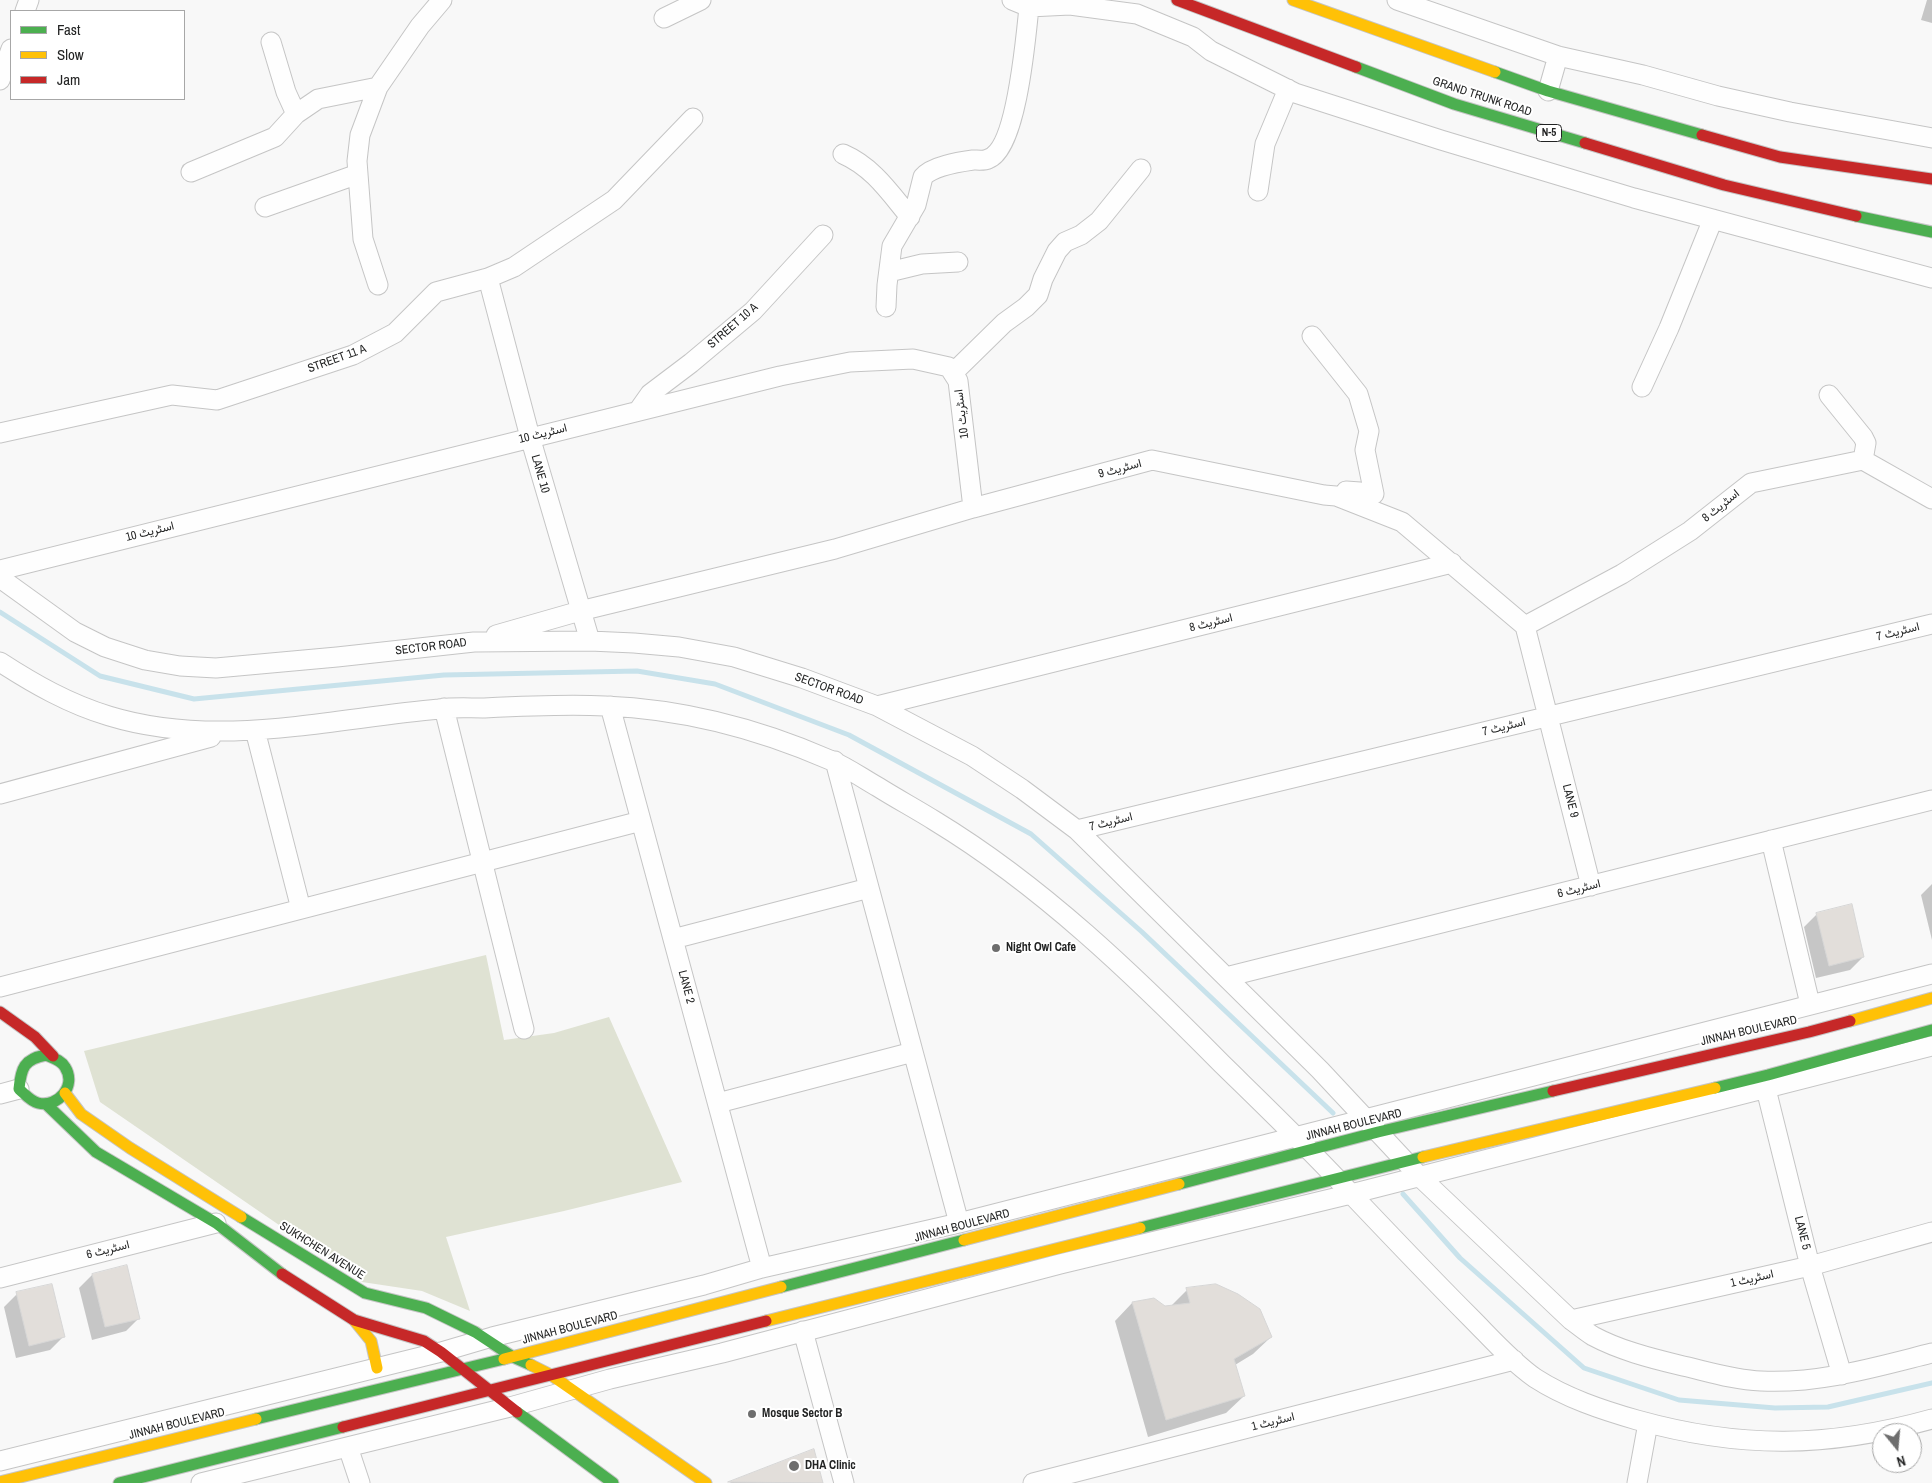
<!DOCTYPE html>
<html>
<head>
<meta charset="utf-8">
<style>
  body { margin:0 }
  #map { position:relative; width:1932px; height:1483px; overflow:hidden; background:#f8f8f8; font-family:"Archivo Narrow",sans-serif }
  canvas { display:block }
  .legend { position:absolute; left:10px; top:10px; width:175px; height:90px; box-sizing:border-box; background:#fff; border:1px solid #a7a7a7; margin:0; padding:6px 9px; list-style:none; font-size:15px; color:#232424 }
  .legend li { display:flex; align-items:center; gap:10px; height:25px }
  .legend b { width:25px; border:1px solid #a7a7a7 }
  .north { position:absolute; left:1872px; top:1423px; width:50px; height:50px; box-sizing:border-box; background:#fff; border:1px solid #a7a7a7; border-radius:50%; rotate:163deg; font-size:14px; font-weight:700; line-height:20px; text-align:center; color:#232424 }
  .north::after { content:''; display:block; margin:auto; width:18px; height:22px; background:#6e6e6e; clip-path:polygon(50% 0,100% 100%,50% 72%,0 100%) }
</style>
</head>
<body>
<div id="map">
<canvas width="1932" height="1483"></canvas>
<ul class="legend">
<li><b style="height:6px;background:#4caf50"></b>Fast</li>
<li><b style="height:6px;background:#ffc107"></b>Slow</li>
<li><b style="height:6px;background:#c62828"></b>Jam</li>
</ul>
<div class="north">N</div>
</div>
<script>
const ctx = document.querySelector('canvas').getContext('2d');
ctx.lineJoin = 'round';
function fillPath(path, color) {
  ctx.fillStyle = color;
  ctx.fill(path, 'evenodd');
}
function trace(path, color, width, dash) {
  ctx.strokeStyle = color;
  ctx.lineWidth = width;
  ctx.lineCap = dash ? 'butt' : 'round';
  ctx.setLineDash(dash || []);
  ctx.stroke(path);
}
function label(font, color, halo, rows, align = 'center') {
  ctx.font = font + ' "Archivo Narrow",Vazirmatn,sans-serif';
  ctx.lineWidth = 4;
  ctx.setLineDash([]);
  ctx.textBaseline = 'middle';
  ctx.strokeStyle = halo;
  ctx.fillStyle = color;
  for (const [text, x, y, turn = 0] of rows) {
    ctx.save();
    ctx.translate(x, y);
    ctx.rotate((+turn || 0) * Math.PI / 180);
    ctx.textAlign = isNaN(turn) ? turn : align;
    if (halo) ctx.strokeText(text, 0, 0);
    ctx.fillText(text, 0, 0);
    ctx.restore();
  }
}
const green = new Path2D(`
  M486 955 504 1040 554 1033 609 1017 682 1182 564 1211 446 1237 470 1311 422 1291 362 1282 100 1102 84 1051Z`);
const shadow = new Path2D(`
  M1927 0H1932V23L1921 20Z
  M1932 884V940L1921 895Z
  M1817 914 1863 957 1850 970 1816 978 1804 927Z
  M92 1275 139 1318 126 1331 92 1340 79 1288Z
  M1187 1290 1271 1337 1253 1354 1235 1365 1244 1396 1226 1413 1148 1437 1115 1321 1132 1303 1153 1300 1165 1307H1170Z
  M17 1294 63 1337 50 1350 16 1358 4 1307Z
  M813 1451 821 1483H729Z`);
const stream = new Path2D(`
  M0 612 100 676 194 699 444 675 637 671 715 684 849 735 1031 834 1142 932 1333 1113
  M1403 1194 1460 1258 1584 1368 1679 1400 1775 1408 1828 1407 1932 1383`);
const building = new Path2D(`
  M1852 904 1864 957 1829 966 1816 913Z
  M127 1265 140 1319 105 1327 92 1274Z
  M52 1284 65 1337 29 1346 16 1292Z
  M1216 1284 1238 1294 1260 1309 1272 1337 1234 1359 1245 1396 1166 1420 1132 1302 1154 1298 1165 1306 1190 1303 1186 1288Z
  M814 1449 823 1483 728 1482Z`);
const street = new Path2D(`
  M1012 0 1029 7 1070 5 1137 14 1193 37 1211 51 1295 93 1441 140 1634 198 1932 278
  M1397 0 1558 56 1643 75 1718 96 1790 112 1932 138
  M25 11 29 0
  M664 18 701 0
  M271 42 286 92 296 114
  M0 80 11 49
  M1548 91 1558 56
  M843 154C873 167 890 193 910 217
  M191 172 275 137 296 114 318 99 378 87
  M1258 191 1265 144 1288 89
  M265 207 358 174
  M889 272 922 264 958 262
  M488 278 530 437 590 641
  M378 285 363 239 357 161 360 135 378 87 420 26 442 0
  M886 307 887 285 892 246 916 205 923 177C932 166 959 162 973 160 977 160 984 161 988 159 1017 149 1026 35 1029 7
  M1312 336 1358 394 1369 431 1365 450 1374 494 1367 496 1360 492 1346 491
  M953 373 1004 323 1026 307 1038 295 1043 279 1057 251 1065 242 1081 235 1099 221 1141 169
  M1642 387 1669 328 1713 219
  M1829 395 1863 437 1866 443 1863 460
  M638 411 650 394 691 363 753 311 823 235
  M0 433 172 395 217 400 353 355 395 333 436 292 488 278 514 267 614 200 693 118
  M0 570 780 376 850 362 913 359 949 367 958 381 973 508
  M0 578 75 632 105 647 145 660 180 666 216 668 337 657 474 642 590 641 634 643 679 647 734 657 802 678 877 706 972 756 1022 789 1077 830 1320 1070 1419 1176 1571 1320C1578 1325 1585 1331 1593 1336 1619 1350 1650 1358 1679 1365 1706 1371 1733 1380 1761 1381 1819 1384 1876 1367 1932 1353
  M496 635 580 611 835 549 973 508 1152 460 1324 495 1336 496 1402 522 1525 626
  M0 662C34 684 69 704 109 716 217 749 329 719 439 709 453 707 468 708 483 708 524 706 564 704 605 706 682 709 759 729 830 760 847 767 862 778 878 787 897 799 916 809 935 821 1042 886 1134 975 1222 1064 1267 1108 1312 1151 1355 1198 1393 1238 1431 1278 1470 1317 1491 1338 1511 1361 1535 1378 1566 1398 1602 1410 1637 1420 1741 1449 1828 1448 1932 1419
  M610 706 762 1268
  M877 706 1452 563
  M444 708 524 1029
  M255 730 301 909
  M835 761 959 1223
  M0 794 211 737
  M1077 830 1932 624
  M1771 840 1810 1004
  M1591 886 1525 626 1622 574 1690 531 1751 483 1863 460 1932 499
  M673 939 869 888
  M1226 977 1932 800
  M0 987 641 821
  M1766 1089 1810 1266 1842 1375
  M0 1094 19 1089
  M718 1103 913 1052
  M0 1278 216 1223
  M1571 1320 1810 1266 1932 1232
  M803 1331 844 1483
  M348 1447 360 1483
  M0 1461 441 1352 492 1337 704 1285 762 1268 959 1223 1932 974
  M201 1483 510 1407 610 1379 722 1353 1060 1264 1351 1194 1932 1046
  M1033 1483 1514 1360
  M1637 1483 1648 1423`);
const fast = new Path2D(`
  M1356 67 1454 104 1585 143
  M1495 72 1548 91 1702 135
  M1856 216 1932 232
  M46 1055C53 1058 61 1060 65 1067 77 1086 58 1108 38 1103 30 1101 25 1094 19 1089 21 1068 24 1059 46 1055Z
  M1715 1088 1768 1075 1932 1030
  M46 1104 96 1152 216 1223 282 1274
  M1179 1184 1378 1132 1553 1091
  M241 1217 365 1293 426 1308 475 1332 513 1357 531 1365
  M1140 1228 1423 1157
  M781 1287 964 1240
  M517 1412 613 1483
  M256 1419 504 1359
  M119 1483 343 1427`);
const slow = new Path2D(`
  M1293 0 1495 72
  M1850 1021 1932 998
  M65 1093 81 1114 130 1148 241 1217
  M1423 1157 1715 1088
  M964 1240 1179 1184
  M354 1320 371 1341 377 1368
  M766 1321 1140 1228
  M504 1359 781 1287
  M531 1365 551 1375 706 1483
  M0 1482 256 1419`);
const jam = new Path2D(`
  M1177 0 1356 67
  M1702 135 1780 157 1932 179
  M1585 143 1724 185 1856 216
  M0 1012 35 1037 53 1056
  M1553 1091 1809 1032 1850 1021
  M282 1274 354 1320 424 1341 441 1352 517 1412
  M343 1427 766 1321`);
const markers = [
  [996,948,5,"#6e6e6e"],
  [752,1414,5,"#6e6e6e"],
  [794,1466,6,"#6e6e6e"]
];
const shields = [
  [1549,133,25]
];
const shieldNames = [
  ["N-5",1549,133]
];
const streetNames = [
  ["GRAND TRUNK ROAD",1482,97,18],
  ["STREET 10 A",733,326,-41],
  ["STREET 11 A",337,359,-20],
  ["اسٹریٹ 10",962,414,-97],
  ["اسٹریٹ 10",543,434,-14],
  ["اسٹریٹ 9",1120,469,-15],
  ["LANE 10",540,474,74],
  ["اسٹریٹ 8",1721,506,-39],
  ["اسٹریٹ 10",150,532,-14],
  ["اسٹریٹ 8",1211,623,-14],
  ["اسٹریٹ 7",1898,632,-14],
  ["SECTOR ROAD",431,647,-7],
  ["SECTOR ROAD",829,689,20],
  ["اسٹریٹ 7",1504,727,-14],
  ["LANE 9",1570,801,76],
  ["اسٹریٹ 7",1111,822,-14],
  ["اسٹریٹ 6",1579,889,-14],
  ["LANE 2",686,987,75],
  ["JINNAH BOULEVARD",1749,1031,-13],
  ["JINNAH BOULEVARD",1354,1125,-14],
  ["JINNAH BOULEVARD",962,1226,-15],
  ["LANE 5",1802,1233,76],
  ["اسٹریٹ 6",108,1250,-14],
  ["SUKHCHEN AVENUE",322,1251,32],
  ["اسٹریٹ 1",1752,1279,-13],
  ["JINNAH BOULEVARD",570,1328,-15],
  ["اسٹریٹ 1",1273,1422,-14],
  ["JINNAH BOULEVARD",177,1424,-14]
];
const poiNames = [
  ["Night Owl Cafe",1006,948],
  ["Mosque Sector B",762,1414],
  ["DHA Clinic",805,1466]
];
fillPath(green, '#dfe2d3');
fillPath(shadow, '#0003');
trace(stream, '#c8e2eb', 5);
fillPath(building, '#e2deda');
trace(building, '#d6d6d6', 1);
trace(street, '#c5c5c5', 21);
trace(fast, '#c5c5c5', 13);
trace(slow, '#c5c5c5', 13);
trace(jam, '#c5c5c5', 13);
trace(street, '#fefefe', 19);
trace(fast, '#4caf50', 11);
trace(slow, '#ffc107', 11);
trace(jam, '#c62828', 11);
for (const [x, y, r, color] of markers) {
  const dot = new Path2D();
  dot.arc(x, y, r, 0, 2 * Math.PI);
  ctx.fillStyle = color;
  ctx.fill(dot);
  trace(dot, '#fff', 2);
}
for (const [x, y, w] of shields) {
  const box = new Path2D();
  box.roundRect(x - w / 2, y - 8.5, w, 17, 4);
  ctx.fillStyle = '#fff';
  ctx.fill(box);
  trace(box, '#232424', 1);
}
label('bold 11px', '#232424', null, shieldNames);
label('12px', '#232424', '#fff', streetNames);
label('bold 12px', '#232424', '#fff', poiNames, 'left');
</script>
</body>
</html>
